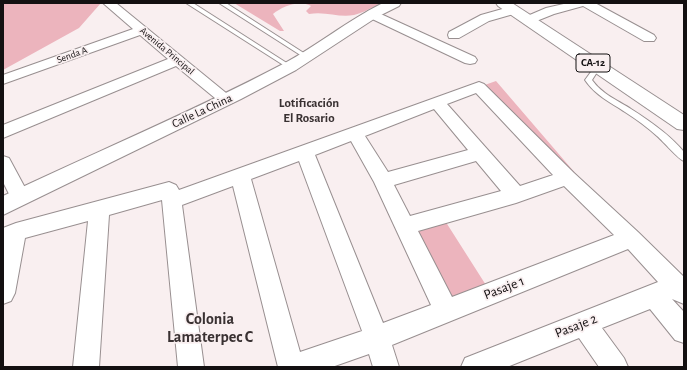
<!DOCTYPE html>
<html>
<head>
<meta charset="utf-8">
<style>
  body { margin:0 }
  #map { position:relative; width:687px; height:370px; overflow:hidden; background:#f9eff0; font-family:"Alegreya Sans",sans-serif }
  canvas { display:block }
  .frame { position:absolute; inset:0; border:4px solid #131011; pointer-events:none }
</style>
</head>
<body>
<div id="map">
<canvas width="687" height="370"></canvas>
<div class="frame"></div>
</div>
<script>
const ctx = document.querySelector('canvas').getContext('2d');
ctx.lineJoin = 'round';
function fillPath(path, color) {
  ctx.fillStyle = color;
  ctx.fill(path, 'evenodd');
}
function trace(path, color, width, dash) {
  ctx.strokeStyle = color;
  ctx.lineWidth = width;
  ctx.lineCap = dash ? 'butt' : 'round';
  ctx.setLineDash(dash || []);
  ctx.stroke(path);
}
function label(font, color, halo, rows, align = 'center') {
  ctx.font = font + ' "Alegreya Sans",sans-serif';
  ctx.lineWidth = 3.5;
  ctx.setLineDash([]);
  ctx.textBaseline = 'middle';
  ctx.strokeStyle = halo;
  ctx.fillStyle = color;
  for (const [text, x, y, turn = 0] of rows) {
    ctx.save();
    ctx.translate(x, y);
    ctx.rotate((+turn || 0) * Math.PI / 180);
    ctx.textAlign = isNaN(turn) ? turn : align;
    if (halo) ctx.strokeText(text, 0, 0);
    ctx.fillText(text, 0, 0);
    ctx.restore();
  }
}
const green = new Path2D(`
  M3 3H101L79 28 3 70Z
  M234 3H381C373 7 363 13 354 15 339 18 326 11 309 14L306 11 311 6C299 0 283 6 273 14L284 31H280Z
  M496 81 631 238 479 87Z
  M442 216 491 293 446 310 404 226Z`);
const lane = new Path2D(`
  M186 3H193L293 67 292 68H288Z
  M219 3H226L310 57 305 58Z
  M598 64 601 66 592 80C602 94 617 100 631 109 650 121 670 135 684 152V161C679 160 663 141 657 136 647 127 636 119 625 112 610 102 595 95 585 80L596 65Z`);
const street = new Path2D(`
  M103 3H116L231 97 234 100 231 103 226 105 221 103 176 66 3 138V125L168 59 140 35 3 84V75L133 29Z
  M568 3H595L654 35 656 38 654 41H644L583 6 554 14 529 24 525 23 523 20 525 17 546 8Z
  M513 6 517 7 519 10 517 13 489 21 459 38H449L448 35 449 32 481 15Z
  M372 10 475 57 477 60 475 63 470 64 465 63 368 17 366 14 368 11Z
  M479 82 484 84 574 173 638 232 684 277V304L672 299 684 312V343L675 340 650 309 602 328 624 358 628 367H599L579 338 507 367H461L465 358 658 282 628 249 392 345 399 367H373L369 354 332 367H278L233 186 182 205 204 367H178L162 200 109 215 99 367H73L88 221 25 238 15 293 11 301 3 304V228L16 223 169 182 176 185 179 190ZM476 93 553 175 520 186 447 104ZM434 109 468 150 388 172 365 136ZM351 141 374 182 431 305 383 323 315 155ZM299 161 362 331 300 352 251 179ZM476 161 501 191 410 216 394 185ZM564 186 614 235 452 297 418 231 516 203Z
  M3 156 9 158 30 197 27 202 20 205 13 202 3 182Z`);
const secondary = new Path2D(`
  M383 3H401L399 6 377 17 296 70 241 99 3 215V196C96 152 192 112 283 64 317 46 348 20 383 3Z`);
const primary = new Path2D(`
  M496 3H512L684 115V130L677 129 498 6Z`);
const farStreetnames = [
  ["Avenida Principal",167,51,40],
  ["Senda A",72,55,-20]
];
const shields = [
  [593,63,34]
];
const shieldNames = [
  ["CA-12",593,63]
];
const streetNames = [
  ["Calle La China",202,111,-25]
];
const neighbourhoodNames = [
  ["Lotificación",309,103],
  ["El Rosario",309,118]
];
const nearStreetnames = [
  ["Pasaje 1",504,288,-21],
  ["Pasaje 2",576,326,-21]
];
const nearNeighbourhoodnames = [
  ["Colonia",210,319],
  ["Lamaterpec C",210,337]
];
fillPath(green, '#ecb4bd');
trace(lane, '#988f90', 2);
trace(street, '#988f90', 2);
trace(secondary, '#988f90', 2);
trace(primary, '#988f90', 2);
fillPath(lane, '#fff');
fillPath(street, '#fff');
fillPath(secondary, '#fff');
fillPath(primary, '#fff');
label('10px', '#131011', '#f9eff0', farStreetnames);
for (const [x, y, w] of shields) {
  const box = new Path2D();
  box.roundRect(x - w / 2, y - 9, w, 18, 3);
  ctx.fillStyle = '#f9eff0';
  ctx.fill(box);
  trace(box, '#131011', 1);
}
label('bold 11px', '#131011', null, shieldNames);
label('12px', '#131011', '#f9eff0', streetNames);
label('bold 13px', '#393132', '#f9eff0', neighbourhoodNames);
label('14px', '#131011', '#f9eff0', nearStreetnames);
label('bold 16px', '#393132', '#f9eff0', nearNeighbourhoodnames);
</script>
</body>
</html>
